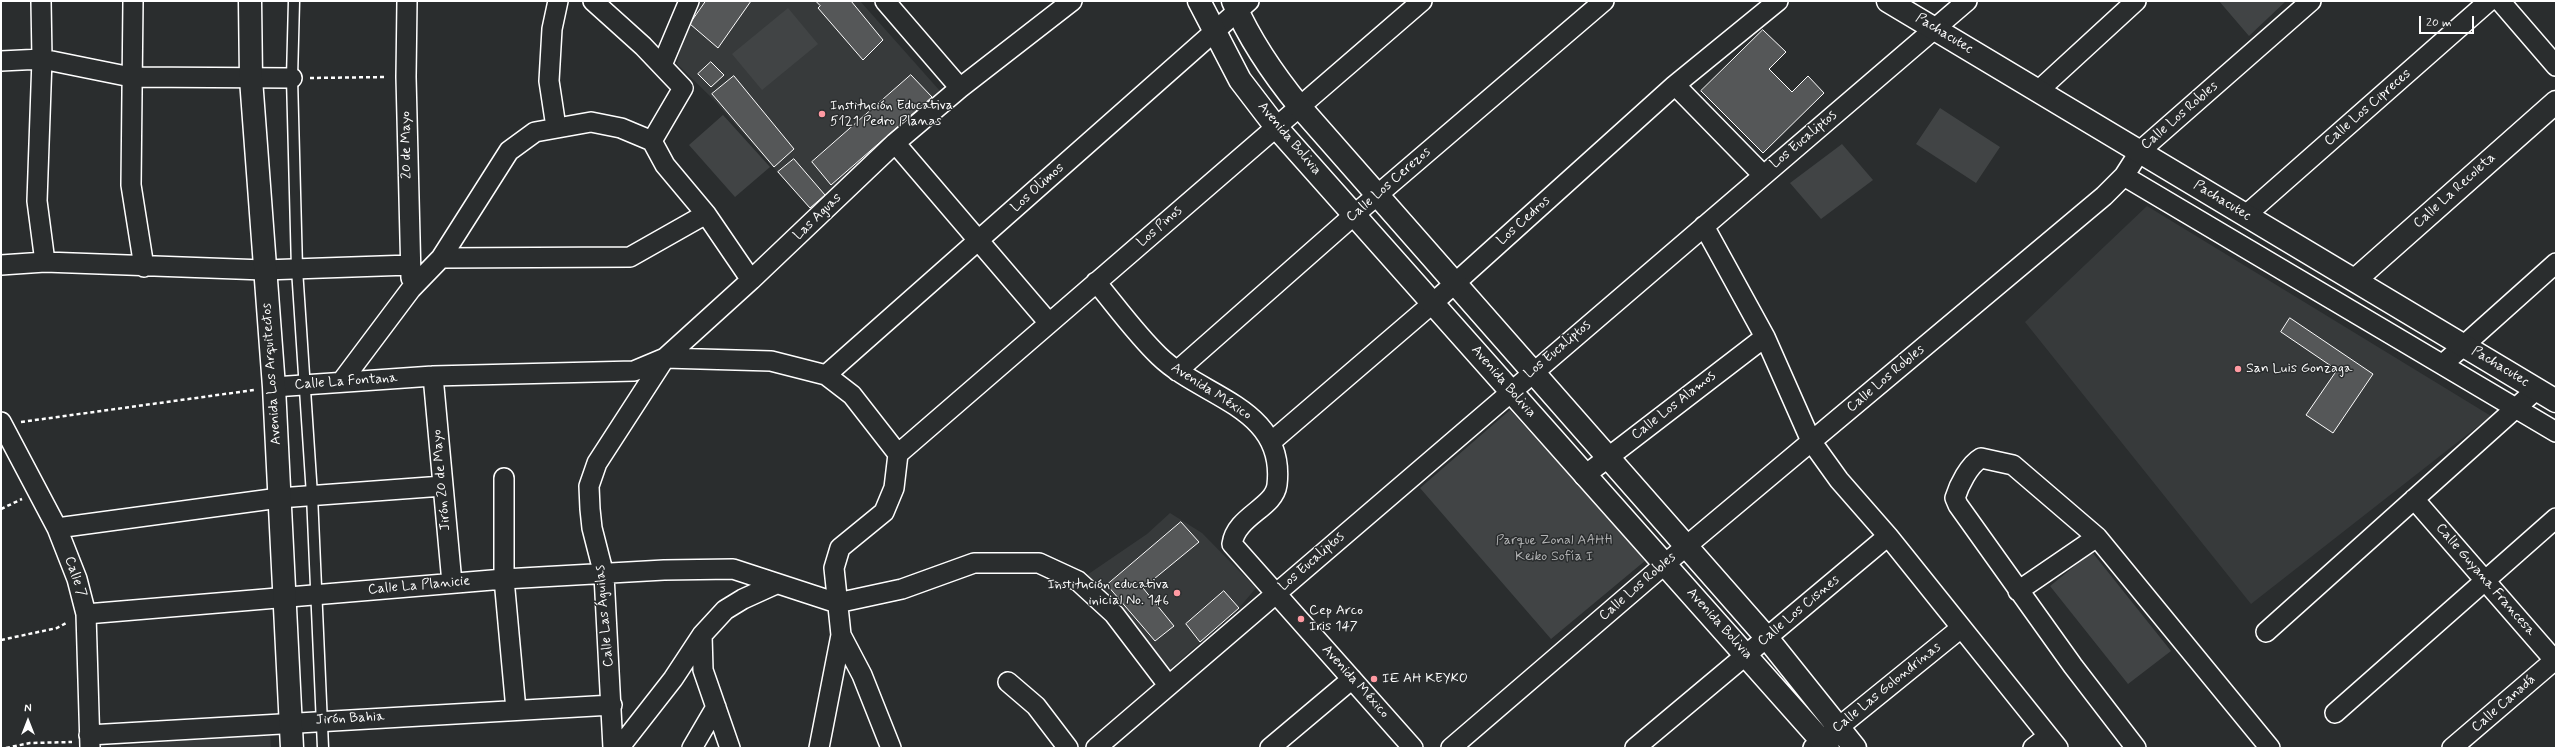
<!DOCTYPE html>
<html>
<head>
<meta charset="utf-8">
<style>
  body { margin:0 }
  #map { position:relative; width:2557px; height:749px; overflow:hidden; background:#2a2d2e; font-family:Mynerve,sans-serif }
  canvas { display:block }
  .frame { position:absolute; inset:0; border:2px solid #fff; pointer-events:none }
  .north { position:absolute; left:8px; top:701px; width:40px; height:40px; -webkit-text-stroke:3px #2a2d2e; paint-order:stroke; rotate:0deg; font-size:11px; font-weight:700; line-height:16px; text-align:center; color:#fff }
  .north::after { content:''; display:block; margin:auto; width:14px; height:18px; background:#fff; clip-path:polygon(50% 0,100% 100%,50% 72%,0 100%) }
  .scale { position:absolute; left:2419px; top:16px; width:55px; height:18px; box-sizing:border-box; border:2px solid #fff; border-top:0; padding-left:5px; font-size:12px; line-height:14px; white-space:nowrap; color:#fff; -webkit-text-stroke:3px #2a2d2e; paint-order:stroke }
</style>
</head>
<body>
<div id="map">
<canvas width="2557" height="749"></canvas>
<div class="frame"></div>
<div class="north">N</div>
<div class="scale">20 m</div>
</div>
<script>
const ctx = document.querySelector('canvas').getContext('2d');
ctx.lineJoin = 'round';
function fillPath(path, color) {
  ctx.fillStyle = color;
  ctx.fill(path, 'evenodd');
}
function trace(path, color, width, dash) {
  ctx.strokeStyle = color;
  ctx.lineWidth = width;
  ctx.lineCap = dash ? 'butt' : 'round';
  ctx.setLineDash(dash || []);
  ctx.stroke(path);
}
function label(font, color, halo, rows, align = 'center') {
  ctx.font = font + ' Mynerve,sans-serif';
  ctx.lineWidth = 3;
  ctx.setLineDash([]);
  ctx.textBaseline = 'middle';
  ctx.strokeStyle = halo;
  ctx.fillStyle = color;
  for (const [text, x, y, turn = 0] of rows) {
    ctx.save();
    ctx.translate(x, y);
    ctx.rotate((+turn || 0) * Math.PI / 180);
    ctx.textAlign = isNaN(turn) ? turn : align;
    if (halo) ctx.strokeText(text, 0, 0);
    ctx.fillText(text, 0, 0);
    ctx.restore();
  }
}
const built = new Path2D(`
  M698 1H860L940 91 939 97 810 209 713 99 677 64 687 17Z
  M2147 206 2491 416 2251 604 2025 322Z
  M1170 513 1202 533 1256 588 1239 608 1168 671 1087 575 1147 534Z
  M270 731 271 748H107Z`);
const green = new Path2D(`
  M2219 1H2286L2249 36Z
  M788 8 818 44 762 90 732 54Z
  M1940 108 2000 147 1976 183 1916 144Z
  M723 115 770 167 735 197 689 145Z
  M1842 144 1873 180 1821 219 1790 183Z
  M1510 410 1646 560 1551 639 1420 488Z
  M2092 552 2171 651 2128 684 2050 586Z`);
const building = new Path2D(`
  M706 1H751L718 48 690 24Z
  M816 1H851L883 40 863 60 818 8 820 6Z
  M1763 30 1786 52 1769 69 1792 92 1808 76 1824 93 1763 153 1701 91Z
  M711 62 724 75 711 87 698 74Z
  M911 75 932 97 831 185 812 162Z
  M734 76 794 149 774 167 712 94Z
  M794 159 825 195 810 208 778 172Z
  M2290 318 2373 374 2333 433 2306 415 2337 370 2281 332Z
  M1181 522 1199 542 1143 588 1174 626 1155 641 1107 585Z
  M1224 591 1239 608 1200 642 1186 624Z`);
const path = new Path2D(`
  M310 78 387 77
  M21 422 254 390
  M1 509 22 499
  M1 640 57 628 68 622
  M6 748 30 743 72 742`);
const service = new Path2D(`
  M294 1 292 78 297 269 312 495 323 748`);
const minor = new Path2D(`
  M41 1 42 59 37 201 45 262
  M133 1 131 185 144 267
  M407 1 406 77 411 278
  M593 1 643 46 683 88 652 141
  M885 1 960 88
  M2500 1 2556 66
  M1 61 42 59 131 77 292 78
  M662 65 689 1
  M1675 85 1763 175
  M2038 91 2136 1
  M556 127 549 81 552 29 558 1
  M895 143 1049 323
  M2124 176 2556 432
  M2246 215 2489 1
  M1704 226 1765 337 1811 441 1839 480 1888 536 2058 748
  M441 258 630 257 706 214
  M1 265 45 262 264 270 410 265
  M1096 282C1116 306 1136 334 1159 356 1202 398 1286 407 1277 485 1274 508 1236 516 1232 544L1413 748
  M2443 364 2556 263
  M1177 371 1354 215 1604 1
  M826 375 1249 1
  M433 376 452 583
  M342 381 411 289 441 258 509 151 535 132 591 122 621 128 652 141 665 165 706 214 751 280
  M274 387 433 376 634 371 665 358 771 361 826 375 852 395 898 454 894 488 884 512 840 548 834 568 841 635 819 748
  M1 422 57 528 77 579 86 614 90 747
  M1271 442 1433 303 1675 85 1778 1
  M898 454 1422 1
  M1584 476 1765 337
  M504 478V579L516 710
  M2414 499 2556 662
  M57 528 279 498 443 486
  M2018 591 2097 537
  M86 614 504 579 664 570 733 569 837 603 902 589 974 563H1039L1078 581 1114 614 1168 685
  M2266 632 2537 389
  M702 635 703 670 730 748
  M841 635 862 675 891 748
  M1008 682 1036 706 1068 748
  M2335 713 2556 518
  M89 735 612 705
  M613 748 604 575 592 528 590 509 589 486 597 463 665 358 751 280 895 143 960 88 1072 1
  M619 748 673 679 702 635 725 610 743 599 776 584
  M692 748 716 707
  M1096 748 1967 1
  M1270 748 1352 679
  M1451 748 1665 564 2104 196 2124 176 2140 151 2311 1
  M1635 748 1888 536
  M1813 748 1961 628
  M2033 748 2048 736
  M2136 748 2073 666 1958 505 1955 498C1959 485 1969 465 1981 458L2013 465 2097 537 2270 748
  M2452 748 2556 659`);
const tertiary = new Path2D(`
  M1888 1 2556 401
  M2355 280 2556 102`);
const secondary = new Path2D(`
  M1199 1 1240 80 1276 127 1828 748
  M1233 1C1250 41 1273 74 1300 107L1767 638 1855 748`);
const primary = new Path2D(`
  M250 1 251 79 274 387 292 748`);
const markers = [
  [822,114,4,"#ff9aa2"],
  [2238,369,4,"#ff9aa2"],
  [1177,593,4,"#ff9aa2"],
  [1301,619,4,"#ff9aa2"],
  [1374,679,4,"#ff9aa2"]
];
const streetNames = [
  ["Pachacutec",1944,34,31],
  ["Calle Los Cipreces",2368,108,-41],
  ["Calle Los Robles",2180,116,-41],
  ["Avenida Bolivia",1289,139,50],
  ["Los Eucaliptos",1804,140,-40],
  ["20 de Mayo",407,145,-91],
  ["Calle Los Cerezos",1389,185,-41],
  ["Los Olimos",1038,188,-42],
  ["Calle La Recoleta",2455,191,-42],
  ["Pachacutec",2222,201,31],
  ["Las Aguas",818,217,-44],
  ["Los Cedros",1524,221,-42],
  ["Los Pinos",1160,227,-41],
  ["Los Eucaliptos",1558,350,-40],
  ["Pachacutec",2500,367,31],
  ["Avenida Los Arquitectos",272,374,-94],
  ["Calle Los Robles",1886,379,-40],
  ["Calle La Fontana",346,382,-4],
  ["Avenida Bolivia",1503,382,49],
  ["Avenida México",1211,392,33],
  ["Calle Los Alamos",1674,406,-38],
  ["Jirón 20 de Mayo",442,480,-95],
  ["Los Eucaliptos",1312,562,-41],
  ["Calle 7",75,577,71],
  ["Calle Guyana Francesa",2485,580,49],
  ["Calle La Planicie",419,586,-5],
  ["Calle Los Robles",1638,587,-41],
  ["Calle Los Cisnes",1799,611,-40],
  ["Calle Las Águilas",605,616,-95],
  ["Avenida Bolivia",1719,624,48],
  ["Avenida México",1355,682,48],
  ["Calle Las Golondrinas",1887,688,-39],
  ["Calle Canadá",2504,704,-41],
  ["Jirón Bahia",350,719,-3]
];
const poiNames = [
  ["Institución Educativa",830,106],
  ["5121 Pedro Planas",830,122],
  ["San Luis Gonzaga",2246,369],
  ["Institución educativa",1169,585,"right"],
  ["inicial No. 146",1169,601,"right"],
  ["Cep Arco",1309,611],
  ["Iris 147",1309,627],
  ["IE AH KEYKO",1382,679]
];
const parkNames = [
  ["Parque Zonal AAHH",1554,541],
  ["Keiko Sofía I",1554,557]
];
fillPath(built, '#373a3b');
fillPath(green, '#414445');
fillPath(building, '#555758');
trace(building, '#fff', 1);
trace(service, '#fff', 13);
trace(minor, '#fff', 22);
trace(tertiary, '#fff', 25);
trace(secondary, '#fff', 25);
trace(primary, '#fff', 25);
trace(path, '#fff', 2.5, [4, 3]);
trace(service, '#2a2d2e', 10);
trace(minor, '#2a2d2e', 19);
trace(tertiary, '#2a2d2e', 22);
trace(secondary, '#2a2d2e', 22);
trace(primary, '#2a2d2e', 22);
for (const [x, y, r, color] of markers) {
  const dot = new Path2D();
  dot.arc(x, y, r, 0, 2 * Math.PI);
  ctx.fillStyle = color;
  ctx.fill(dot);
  trace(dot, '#2a2d2e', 1.5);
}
label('14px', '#fff', '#2a2d2e', streetNames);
label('14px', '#fff', '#2a2d2e', poiNames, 'left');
label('14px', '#b3b4b5', '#2a2d2e', parkNames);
</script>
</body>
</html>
